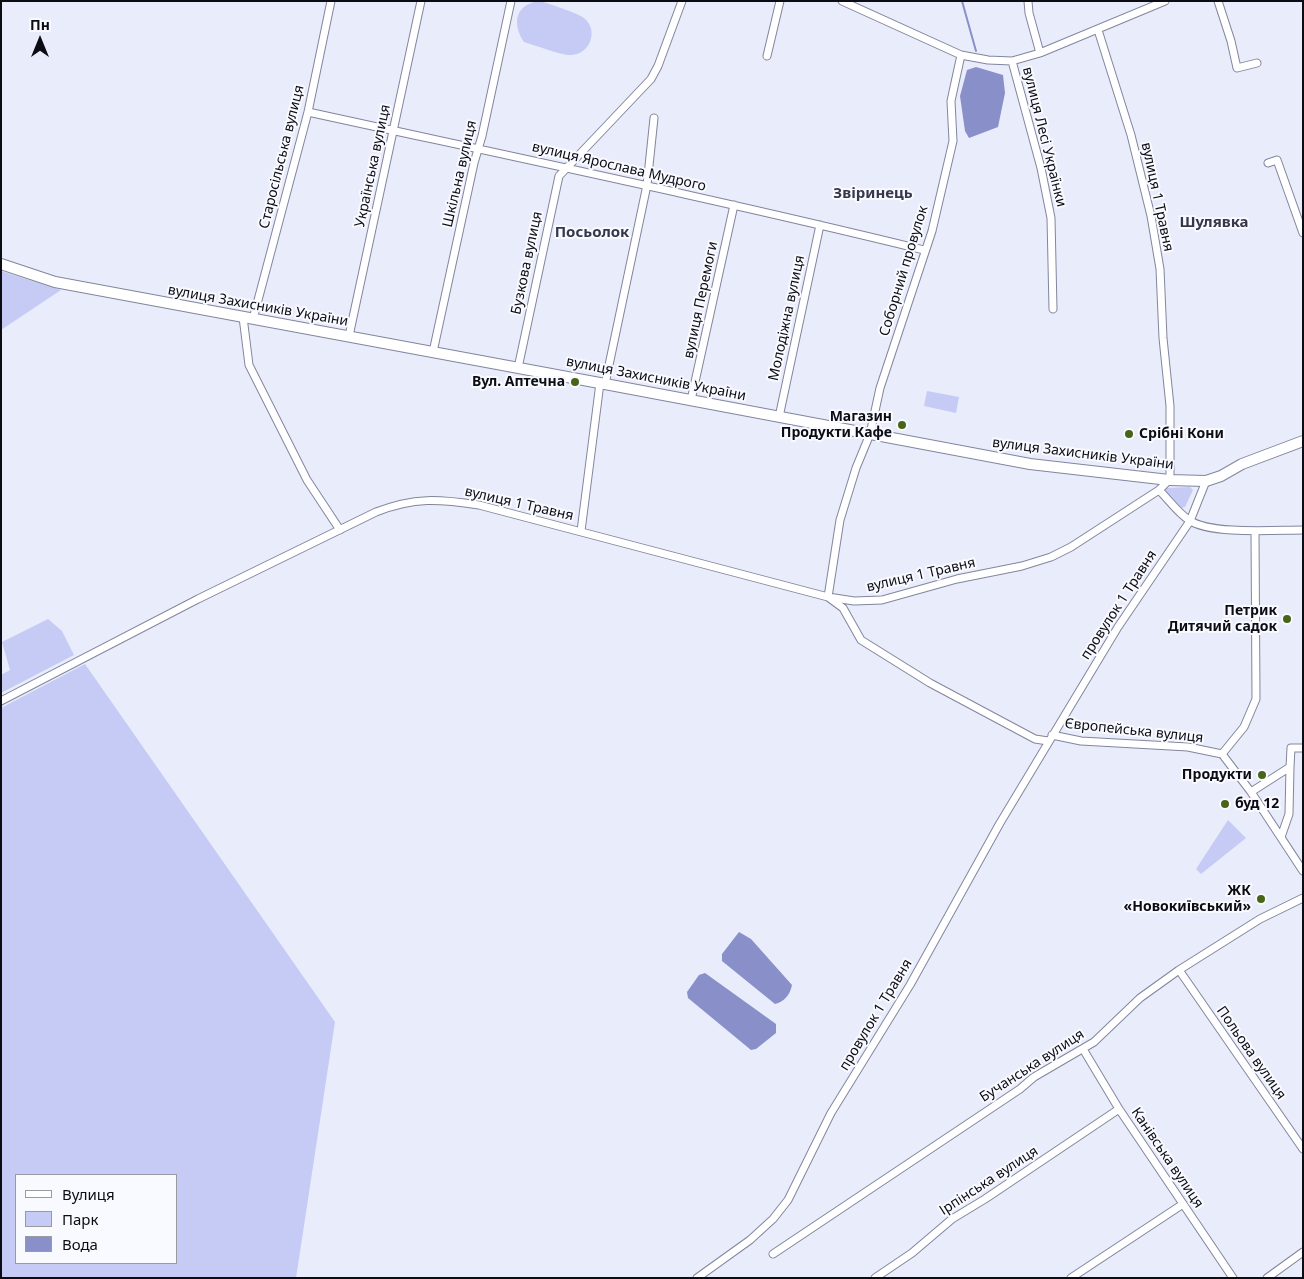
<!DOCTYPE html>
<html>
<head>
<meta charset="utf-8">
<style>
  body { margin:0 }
  #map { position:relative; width:1304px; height:1279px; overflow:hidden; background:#e9ecfb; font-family:"Noto Sans",sans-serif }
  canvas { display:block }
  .frame { position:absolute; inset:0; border:2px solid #0b0c14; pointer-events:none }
  .legend { position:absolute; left:15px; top:1174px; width:162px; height:90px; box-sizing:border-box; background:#f9faff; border:1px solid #9a9ba1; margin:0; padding:6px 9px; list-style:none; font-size:15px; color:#0b0c14 }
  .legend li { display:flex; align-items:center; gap:10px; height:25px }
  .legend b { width:25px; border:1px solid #9a9ba1 }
  .north { position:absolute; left:15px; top:15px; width:50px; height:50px; -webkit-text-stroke:4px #f9faff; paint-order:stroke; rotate:0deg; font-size:14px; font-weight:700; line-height:20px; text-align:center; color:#0b0c14 }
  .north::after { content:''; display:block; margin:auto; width:18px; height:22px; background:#0b0c14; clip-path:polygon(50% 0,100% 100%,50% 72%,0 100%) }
</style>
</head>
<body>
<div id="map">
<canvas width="1304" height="1279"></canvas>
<div class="frame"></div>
<ul class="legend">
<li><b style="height:6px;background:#fff"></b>Вулиця</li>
<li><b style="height:14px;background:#c5cbf5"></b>Парк</li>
<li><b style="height:14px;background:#888fc9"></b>Вода</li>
</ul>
<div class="north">Пн</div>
</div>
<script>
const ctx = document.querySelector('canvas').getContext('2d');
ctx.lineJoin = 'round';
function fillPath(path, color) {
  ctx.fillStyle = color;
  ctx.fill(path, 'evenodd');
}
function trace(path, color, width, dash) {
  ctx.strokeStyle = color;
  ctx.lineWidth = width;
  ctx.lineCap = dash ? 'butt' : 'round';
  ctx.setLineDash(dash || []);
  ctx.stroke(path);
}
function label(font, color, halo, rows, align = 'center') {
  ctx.font = font + ' "Noto Sans",sans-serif';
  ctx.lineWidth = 4;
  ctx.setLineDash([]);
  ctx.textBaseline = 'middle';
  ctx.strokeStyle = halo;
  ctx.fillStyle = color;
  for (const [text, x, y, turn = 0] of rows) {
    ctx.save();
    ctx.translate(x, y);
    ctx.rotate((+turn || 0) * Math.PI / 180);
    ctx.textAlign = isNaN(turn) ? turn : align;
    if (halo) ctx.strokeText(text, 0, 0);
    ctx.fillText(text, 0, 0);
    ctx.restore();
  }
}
const green = new Path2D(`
  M541 1C551 5 576 12 584 18 600 31 589 57 568 55 554 53 538 46 524 42 511 23 516 3 541 1Z
  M1 271 61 290 1 330Z
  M927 391 959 397 956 413 924 406Z
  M1190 487 1193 490 1185 507 1181 508 1166 493V488Z
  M48 619 62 631 74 655 1 693V675L10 670 2 642Z
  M85 664 335 1022 296 1278H1V708ZM176 1175V1263H16V1175Z
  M1228 820 1246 838 1201 874 1196 869Z`);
const water = new Path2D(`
  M976 67 1003 75 1005 93 998 127 969 138 965 131 960 96 967 70Z
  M739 932 751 939 792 985C790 995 784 1002 775 1004L722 961V954Z
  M705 973 776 1024V1033L756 1049 751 1050 688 998 687 992 699 975Z`);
const stream = new Path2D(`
  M962 1 976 51`);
const street = new Path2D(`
  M331 1 308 112 253 319 243 317 249 365 307 480 340 530
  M842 1 961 55 988 60 1012 61 1040 53 1165 1
  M1028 1 1029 13 1040 53
  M1218 1 1231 41 1237 68 1257 63
  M961 55 951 101 953 141 932 231 880 388 870 434 856 468 840 520 828 597 843 608 861 640 930 683 1035 739 1048 741
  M767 56 780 1
  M1012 61 1041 168 1051 218 1053 309
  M308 112C514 157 720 200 924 250
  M1268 163 1277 160 1303 233
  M349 336 421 1
  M433 352 474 163 482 136 511 1
  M518 368 559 176 651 79 658 66 682 1
  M605 384 647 185 654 118
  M691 400 734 205
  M779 417 820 225
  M1159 490C1169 500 1178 513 1189 520 1210 535 1276 530 1303 530
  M581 531 600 383
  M1 701 198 599 376 512C415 497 438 499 479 505L828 597 854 601 882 600 957 579 1022 566 1051 557 1071 547 1159 490 1169 480 1170 474V406L1163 338 1160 269 1151 216 1131 135 1098 30
  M1052 735 1081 741 1188 747 1222 754 1251 792 1303 871
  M1222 754 1244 727 1256 699 1255 531
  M1290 767 1291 748H1303
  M1251 792 1290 767 1289 814 1281 837
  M1179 970 1303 1149
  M1083 1049 1119 1109 1233 1278
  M773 1254 1020 1089 1034 1077 1094 1042 1140 998 1179 970 1260 919 1303 898
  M697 1278 750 1240 773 1219 788 1200 831 1113 910 985 1000 823 1118 627 1190 521 1206 481
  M875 1278 912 1253 952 1219 985 1199 1119 1109
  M1071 1278 1183 1204
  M1267 1278 1303 1252`);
const secondary = new Path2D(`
  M1 264 55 282 605 384 1030 464 1169 480 1206 481 1221 476 1242 464 1303 441`);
const markers = [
  [575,382,5,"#476418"],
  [902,425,5,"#476418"],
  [1129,434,5,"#476418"],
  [1287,619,5,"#476418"],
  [1262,775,5,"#476418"],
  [1225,804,5,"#476418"],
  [1261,899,5,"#476418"]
];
const streetNames = [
  ["вулиця Лесі Українки",1044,137,76],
  ["Старосільська вулиця",282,157,-76],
  ["Українська вулиця",373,166,-78],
  ["вулиця Ярослава Мудрого",619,167,13],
  ["Шкільна вулиця",460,174,-77],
  ["вулиця 1 Травня",1157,197,78],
  ["Бузкова вулиця",527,263,-78],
  ["Соборний провулок",904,271,-73],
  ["вулиця Перемоги",701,300,-78],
  ["вулиця Захисників України",258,306,10],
  ["Молодіжна вулиця",787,318,-78],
  ["вулиця Захисників України",656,379,11],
  ["вулиця Захисників України",1083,454,7],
  ["вулиця 1 Травня",519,504,13],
  ["вулиця 1 Травня",921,575,-13],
  ["провулок 1 Травня",1119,605,-57],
  ["Європейська вулиця",1134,731,6],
  ["провулок 1 Травня",876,1015,-59],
  ["Польова вулиця",1251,1053,55],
  ["Бучанська вулиця",1032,1066,-33],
  ["Канівська вулиця",1167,1158,56],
  ["Ірпінська вулиця",989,1181,-33]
];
const poiNames = [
  ["Вул. Аптечна",565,382],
  ["Магазин",892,417],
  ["Продукти Кафе",892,433],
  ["Срібні Кони",1139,434,"left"],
  ["Петрик",1277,611],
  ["Дитячий садок",1277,627],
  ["Продукти",1252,775],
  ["буд 12",1235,804,"left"],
  ["ЖК",1251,891],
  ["«Новокиївський»",1251,907]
];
const neighbourhoodNames = [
  ["Звіринець",873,194],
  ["Шулявка",1214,223],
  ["Посьолок",592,233]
];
fillPath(green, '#c5cbf5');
fillPath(water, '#888fc9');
trace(stream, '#888fc9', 2);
trace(street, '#82869d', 9);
trace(secondary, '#82869d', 12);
trace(street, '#fff', 7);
trace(secondary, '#fff', 10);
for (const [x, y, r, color] of markers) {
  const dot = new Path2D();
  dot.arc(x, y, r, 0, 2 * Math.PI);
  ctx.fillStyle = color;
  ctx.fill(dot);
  trace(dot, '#f9faff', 2);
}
label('14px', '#0b0c14', '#f9faff', streetNames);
label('bold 14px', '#0b0c14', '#f9faff', poiNames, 'right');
label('bold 15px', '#35384c', '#f9faff', neighbourhoodNames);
</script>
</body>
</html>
